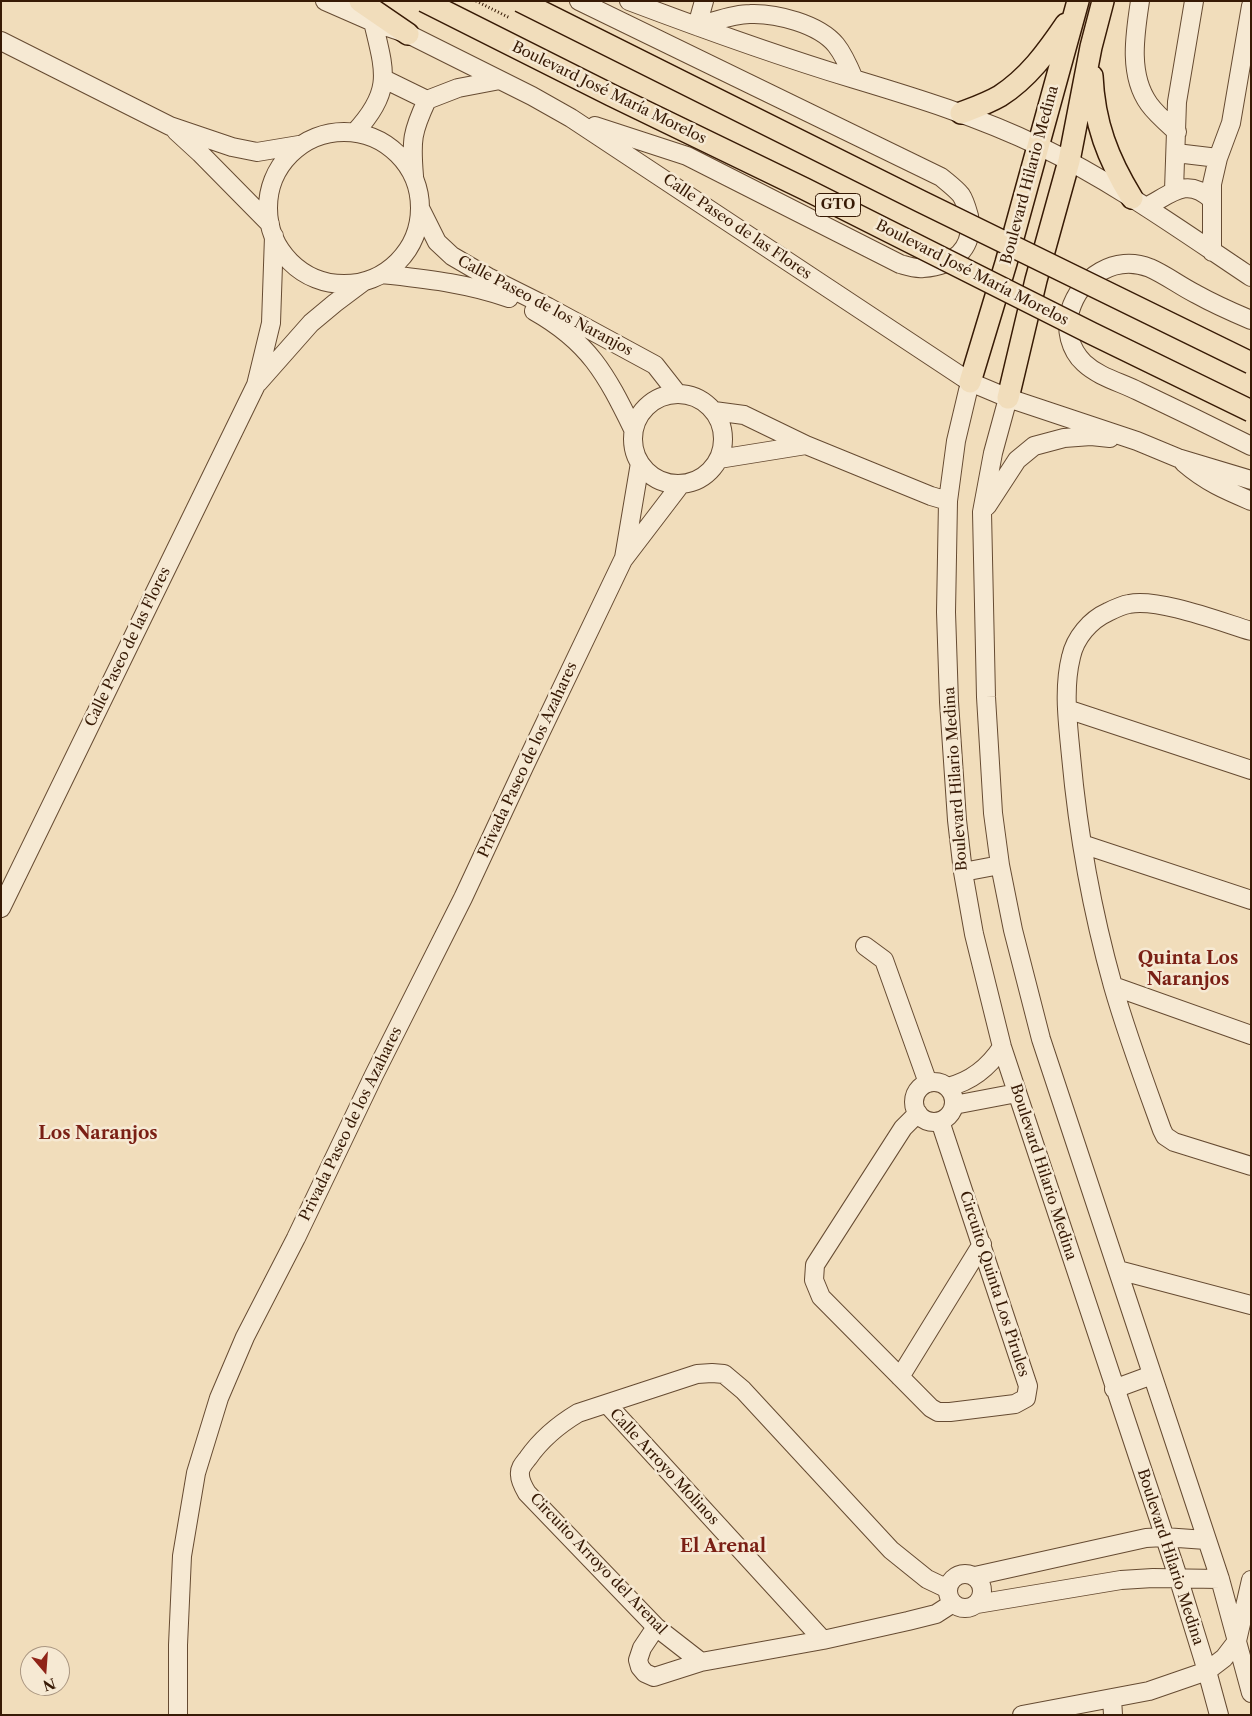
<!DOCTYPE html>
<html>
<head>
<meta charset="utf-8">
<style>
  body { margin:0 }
  #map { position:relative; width:1252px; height:1716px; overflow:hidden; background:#f1ddbb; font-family:"Libre Caslon Text",serif }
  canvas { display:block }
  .frame { position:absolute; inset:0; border:2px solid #371a05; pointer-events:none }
  .north { position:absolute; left:20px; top:1646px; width:50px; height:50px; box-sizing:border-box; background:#f6e9d3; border:1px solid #aa9681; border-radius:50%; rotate:162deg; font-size:14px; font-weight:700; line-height:20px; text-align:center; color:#371a05 }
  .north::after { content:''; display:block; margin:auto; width:18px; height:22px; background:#8f2418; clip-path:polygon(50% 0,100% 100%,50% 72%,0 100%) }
</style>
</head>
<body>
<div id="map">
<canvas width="1252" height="1716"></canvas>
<div class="frame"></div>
<div class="north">N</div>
</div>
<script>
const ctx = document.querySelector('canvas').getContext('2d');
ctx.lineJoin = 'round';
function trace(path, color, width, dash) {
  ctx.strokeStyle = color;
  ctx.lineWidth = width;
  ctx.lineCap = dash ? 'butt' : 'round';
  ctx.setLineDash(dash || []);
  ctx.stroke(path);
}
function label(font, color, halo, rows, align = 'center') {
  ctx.font = font + ' "Libre Caslon Text",serif';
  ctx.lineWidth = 5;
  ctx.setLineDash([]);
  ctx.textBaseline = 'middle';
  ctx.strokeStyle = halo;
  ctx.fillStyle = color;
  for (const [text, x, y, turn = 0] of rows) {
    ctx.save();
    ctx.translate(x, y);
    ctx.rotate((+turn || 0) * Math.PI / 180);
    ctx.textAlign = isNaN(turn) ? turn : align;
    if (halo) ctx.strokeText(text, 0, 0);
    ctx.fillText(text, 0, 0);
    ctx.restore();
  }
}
const path = new Path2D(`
  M476 1 510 18`);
const minor = new Path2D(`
  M325 1 373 22 408 34 532 96 571 118 970 382 1008 398 1137 441 1178 458 1251 480
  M579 1 941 177C948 183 955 188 961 195 965 201 967 209 969 216 975 249 953 266 923 268 915 269 907 266 900 264L687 156 595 126
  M629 1C703 29 778 56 854 79 917 98 979 117 1039 146 1114 182 1182 231 1251 277
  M1140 1C1135 34 1128 75 1149 104 1157 115 1167 123 1177 132
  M697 26C714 22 732 14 750 14 776 13 819 24 836 45 844 55 849 67 854 79
  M697 26 704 1
  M1 41 170 126 232 147 257 152 299 145
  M384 79 427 100
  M176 131 200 153 270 224
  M355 132C393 91 385 72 373 22
  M268 208a76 76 0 1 1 152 0a76 76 0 1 1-152 0Z
  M1176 153 1218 158
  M414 176C411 140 412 132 427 100L458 88 500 80
  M1174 190 1177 102 1194 1
  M1146 207C1170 195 1186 176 1211 199
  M421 210 437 242 452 256 488 277 548 307 655 365 677 393
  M1212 252V184L1218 158 1231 123 1251 6
  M382 274C425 279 467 283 509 298
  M534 311C589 342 606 374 633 429
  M1251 320C1232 312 1214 304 1196 294 1180 286 1166 275 1150 268 1115 254 1080 277 1070 311 1065 329 1070 350 1084 363 1099 377 1120 382 1138 391 1176 409 1213 427 1251 446
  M970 382 956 441 948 501 946 612 949 702 957 820 963 872 974 934 1002 1047 1178 1577 1207 1671 1219 1715
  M258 383 311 323 335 303 363 282
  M633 439a45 45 0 1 1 90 0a45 45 0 1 1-90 0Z
  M1008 398 993 453 982 512 986 697 993 813 1000 865 1013 930 1041 1039 1220 1579 1251 1693
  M714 411 744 415 806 445 931 496 948 501
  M719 459 806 445
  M1184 463C1206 482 1225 490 1251 501
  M987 506 1017 460 1034 446 1064 438 1091 436 1110 438
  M624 558 640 463
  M1251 631C1221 622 1159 598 1129 604 1123 605 1114 609 1108 612 1090 620 1075 638 1071 657 1063 689 1068 724 1071 756 1078 833 1092 911 1113 986 1127 1035 1145 1083 1162 1130L1165 1136 1174 1142 1251 1166
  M1067 709 1251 770
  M1082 844 1251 900
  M963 872 1000 865
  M1 908 256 385 271 323 274 236
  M865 946 884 960 928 1083
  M1113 986 1251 1035
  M914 1102a20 20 0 1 1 40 0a20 20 0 1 1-40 0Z
  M948 1087C972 1081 989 1067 1002 1047
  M954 1105 1017 1093
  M918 1113 903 1128 815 1265 814 1280 821 1297 931 1408 938 1412H950L1015 1404 1026 1398 1028 1386 940 1121
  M1118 1270 1251 1305
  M900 1377 982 1244
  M1114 1389 1152 1375
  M607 1404 823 1640
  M948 1591a17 17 0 1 1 34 0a17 17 0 1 1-34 0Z
  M975 1576 1146 1538 1164 1537 1206 1540
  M977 1604 1121 1580 1153 1578 1220 1579
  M656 1627 642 1648 638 1660 640 1667 645 1673 654 1677 701 1662 823 1640 908 1621 936 1614 953 1603
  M701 1662 656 1627 527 1493C524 1488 520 1481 520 1475 519 1468 524 1463 528 1458 542 1438 558 1425 578 1413L697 1374 712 1373 724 1374 743 1390 891 1550 927 1579 948 1589
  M1112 1698 1113 1715
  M178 1715V1645L182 1556 196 1473 219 1398 245 1337 296 1238 374 1075 463 898 524 767 623 560 681 484
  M1022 1715 1149 1691 1207 1671 1224 1658 1237 1641 1251 1580`);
const major = new Path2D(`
  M360 1 408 34
  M1092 76C1094 123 1108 159 1132 198
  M961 113C974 108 988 103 1000 96 1028 78 1047 52 1066 24
  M970 382 1006 263 1078 1
  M1008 398 1036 280 1069 161 1091 47 1103 1`);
const majorBridge = new Path2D(`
  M424 1 611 95 805 189 1091 333 1251 411
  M520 1 920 201 1251 363`);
const shields = [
  [838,205,45]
];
const shieldNames = [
  ["GTO",838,205]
];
const streetNames = [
  ["Boulevard José María Morelos",609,93,26],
  ["Boulevard Hilario Medina",1030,175,-75],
  ["Calle Paseo de las Flores",737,227,34],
  ["Boulevard José María Morelos",972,273,27],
  ["Calle Paseo de los Naranjos",545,306,28],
  ["Calle Paseo de las Flores",128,647,-64],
  ["Privada Paseo de los Azahares",528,760,-65],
  ["Boulevard Hilario Medina",956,779,-94],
  ["Privada Paseo de los Azahares",351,1124,-64],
  ["Boulevard Hilario Medina",1043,1172,72],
  ["Circuito Quinta Los Pirules",994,1284,72],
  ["Calle Arroyo Molinos",664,1467,47],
  ["Boulevard Hilario Medina",1170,1557,72],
  ["Circuito Arroyo del Arenal",598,1564,46]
];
const quarterNames = [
  ["Quinta Los",1188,959],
  ["Naranjos",1188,980],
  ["Los Naranjos",98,1134],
  ["El Arenal",723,1547]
];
trace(minor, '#664b32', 20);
trace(major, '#371a05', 24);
trace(path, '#371a05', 3, [1, 2.5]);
trace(minor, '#f6e9d3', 18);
trace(major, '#f1ddbb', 21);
trace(majorBridge, '#371a05', 24, []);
trace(majorBridge, '#f1ddbb', 21);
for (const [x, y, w] of shields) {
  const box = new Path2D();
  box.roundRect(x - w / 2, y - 11.5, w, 23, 4);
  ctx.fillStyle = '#f6e9d3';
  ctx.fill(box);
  trace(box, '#371a05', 1);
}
label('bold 14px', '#371a05', null, shieldNames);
label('15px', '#371a05', '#f6e9d3', streetNames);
label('bold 18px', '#7a1f14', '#f6e9d3', quarterNames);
</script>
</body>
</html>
